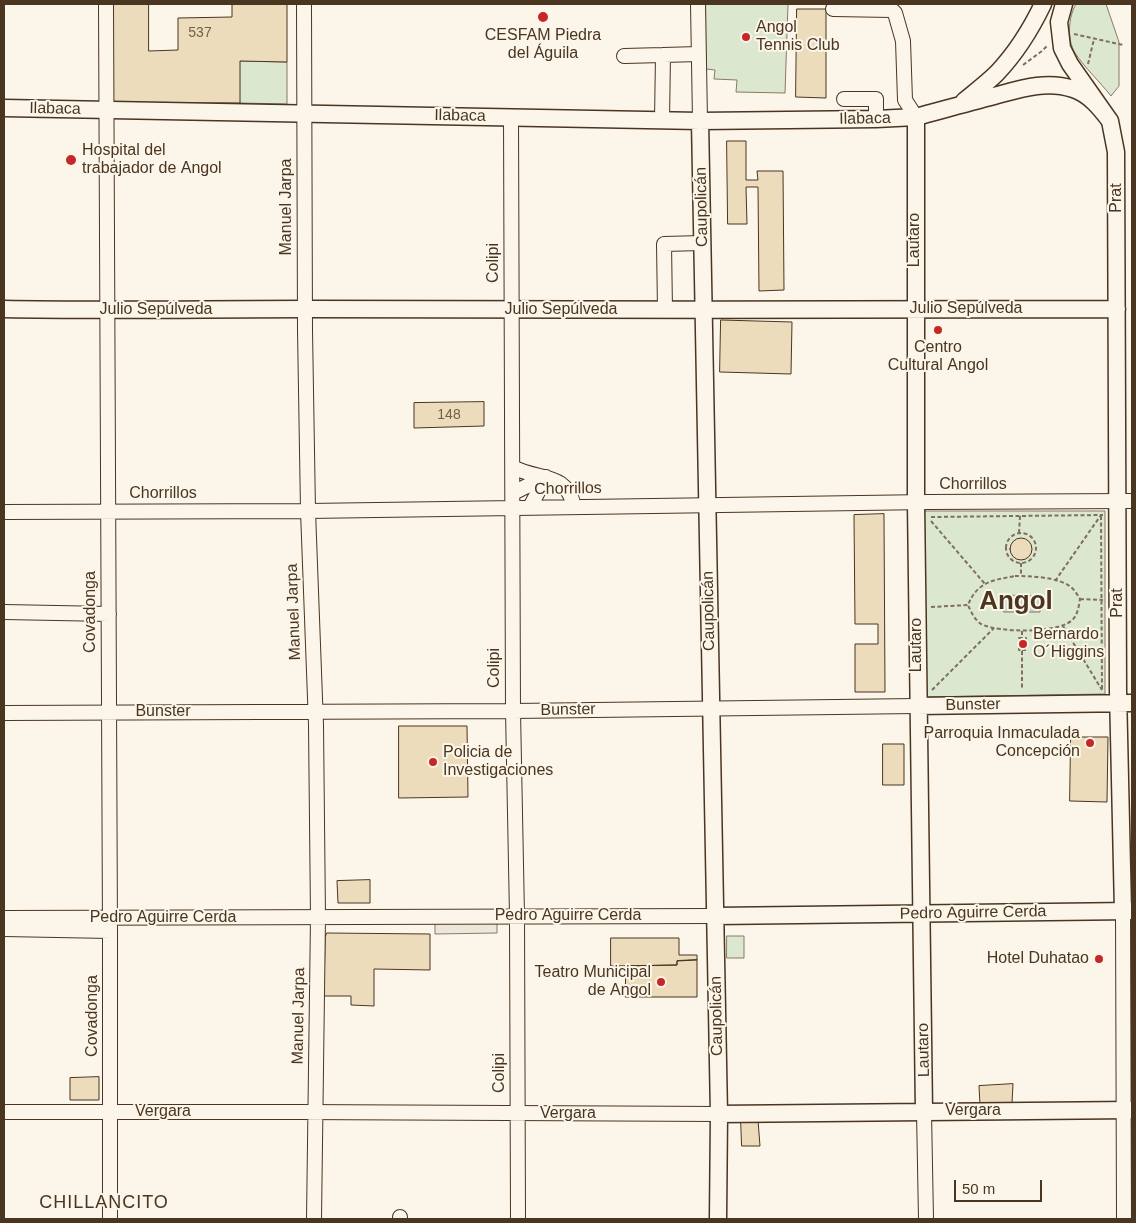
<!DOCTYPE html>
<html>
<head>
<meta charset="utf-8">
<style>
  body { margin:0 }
  #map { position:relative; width:1136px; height:1223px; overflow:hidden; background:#fbf6e9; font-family:Helvetica,sans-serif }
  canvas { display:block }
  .frame { position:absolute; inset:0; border:5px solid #4a3520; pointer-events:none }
  .scale { position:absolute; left:954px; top:1180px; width:88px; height:22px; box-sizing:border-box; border:2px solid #4a3520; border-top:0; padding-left:6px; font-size:15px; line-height:18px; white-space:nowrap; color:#4a3520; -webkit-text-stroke:4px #fbf6e9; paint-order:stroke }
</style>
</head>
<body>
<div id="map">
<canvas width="1136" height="1223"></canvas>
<div class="frame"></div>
<div class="scale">50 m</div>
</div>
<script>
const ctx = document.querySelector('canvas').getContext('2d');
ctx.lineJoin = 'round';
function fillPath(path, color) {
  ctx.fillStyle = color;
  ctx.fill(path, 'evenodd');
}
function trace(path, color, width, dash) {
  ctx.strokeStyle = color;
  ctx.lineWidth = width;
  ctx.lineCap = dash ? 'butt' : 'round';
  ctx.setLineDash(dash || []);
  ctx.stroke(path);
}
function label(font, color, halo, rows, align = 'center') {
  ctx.font = font + ' Helvetica,sans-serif';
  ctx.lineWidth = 4;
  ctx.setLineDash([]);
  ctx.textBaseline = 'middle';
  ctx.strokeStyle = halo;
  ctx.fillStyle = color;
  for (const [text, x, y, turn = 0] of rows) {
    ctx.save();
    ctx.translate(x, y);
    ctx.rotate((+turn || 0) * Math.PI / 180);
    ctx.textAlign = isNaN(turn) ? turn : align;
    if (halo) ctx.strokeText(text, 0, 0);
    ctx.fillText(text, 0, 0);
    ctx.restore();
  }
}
const green = new Path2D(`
  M706 4H788L785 93 736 92 737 80 714 79 715 70 706 69Z
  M1076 4H1106L1119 42V86L1111 96C1100 82 1085 68 1075 53 1067 40 1068 17 1076 4Z
  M240 61 287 62V104L240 103Z
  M925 511H1105V694L925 697Z
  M727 936H744V958H727Z`);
const parking = new Path2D(`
  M497 919V933L435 934V921Z`);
const water = new Path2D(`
  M1004 595 1040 596V612H1004Z`);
const building = new Path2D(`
  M114 4H287V62L240 61V103H111Z
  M149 4H232V17L178 18V50L149 51Z
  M797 9H826V98L796 97Z
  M727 141H746V180H758L757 171H783L784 290 759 291 758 187H746L747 224H728Z
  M721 320 792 322 791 374 720 372Z
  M484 402V426L414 428V403Z
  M884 514 885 692H855V644H878V624H855L854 515Z
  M1010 549a11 11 0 1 1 22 0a11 11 0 1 1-22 0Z
  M399 726H467L468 797 399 798Z
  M1071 737H1108L1107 802 1070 801Z
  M883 744H904V785H883Z
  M370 880V903H338L337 881Z
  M327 933 430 934V970L374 969V1006L351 1005V996H324L325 938Z
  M611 938H679V955H697V960L677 961V965L611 966Z
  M697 960V997H625L626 966 677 965V961Z
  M99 1077V1100H70V1078Z
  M1013 1084 1012 1103 980 1105 979 1086Z
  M741 1120H758L760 1146H742Z`);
const path = new Path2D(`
  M1074 34 1123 45
  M1088 64 1094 39
  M1023 65 1042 51 1048 45
  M1101 516 1102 691
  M931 517 1103 515
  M931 521 985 584
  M1019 533 1020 516
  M1006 548a15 15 0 1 1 30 0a15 15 0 1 1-30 0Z
  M1021 563V576
  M1015 576C1030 576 1062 577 1073 589 1076 592 1078 596 1080 599 1079 605 1078 613 1074 618 1063 634 998 633 981 624 975 620 971 612 968 605 977 582 993 580 1015 576Z
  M1055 581 1101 515
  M1080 599 1103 600
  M931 607 968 605
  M1063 626 1102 690
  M1022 631V638H1019V650H1022V689
  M1022 650H1026V638H1022
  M932 690 994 628`);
const minor = new Path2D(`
  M106 4 110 931V1219
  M304 4 305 330 308 511 316 725 318 917 314 1219
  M698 4 700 121
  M833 9 892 10 895 13 903 41 905 100 916 117
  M624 56 663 55
  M844 99H876V119
  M511 117 513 711 517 916 518 1219
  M662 120 663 55 699 54
  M665 310 664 244 702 243
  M513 467C538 481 567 471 574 507
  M513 493 545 477
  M530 507 546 477
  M4 512 308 511 929 502 1132 501
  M4 612 109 614
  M4 713 513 711 917 706
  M1123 911 1124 1219
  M4 918 715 916
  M4 929 110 931
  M4 1112H297L719 1114
  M924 1112 926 1219
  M400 1219V1217`);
const major = new Path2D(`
  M1064 4 1059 22 1062 48 1070 64 1110 121 1116 152 1118 691 1123 911
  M964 101C975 92 987 83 997 73 1016 53 1031 29 1043 4
  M4 108 700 121 876 119 916 117
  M700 121 719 1114 718 1219
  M4 309C105 311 205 309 306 309 576 310 847 310 1117 309
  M917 706 1132 703
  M715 916 1132 911
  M924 1112 916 503V117C942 110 967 103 994 96 1020 89 1046 80 1073 89 1089 94 1100 108 1110 121
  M719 1114 1132 1110`);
const markers = [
  [543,17,6,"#c62828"],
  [746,37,5,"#c62828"],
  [71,160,6,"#c62828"],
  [938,330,5,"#c62828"],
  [1023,644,5,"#c62828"],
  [1090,743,5,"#c62828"],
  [433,762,5,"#c62828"],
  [1099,959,5,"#c62828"],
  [661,982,5,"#c62828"]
];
const numberNames = [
  ["537",200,33],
  ["148",449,415]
];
const poiNames = [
  ["Angol",756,28],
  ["Tennis Club",756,46],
  ["CESFAM Piedra",543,36,"center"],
  ["del Águila",543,54,"center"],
  ["Hospital del",82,151],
  ["trabajador de Angol",82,169],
  ["Centro",938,348,"center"],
  ["Cultural Angol",938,366,"center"],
  ["Bernardo",1033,635],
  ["O´Higgins",1033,653],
  ["Parroquia Inmaculada",1080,734,"right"],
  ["Concepción",1080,752,"right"],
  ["Policia de",443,753],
  ["Investigaciones",443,771],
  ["Hotel Duhatao",1089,959,"right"],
  ["Teatro Municipal",651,973,"right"],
  ["de Angol",651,991,"right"]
];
const streetNames = [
  ["Ilabaca",55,109,1],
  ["Ilabaca",460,116,1],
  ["Ilabaca",865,119,-1],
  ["Prat",1117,198,-90],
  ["Manuel Jarpa",287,207,-90],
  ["Caupolicán",702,207,-91],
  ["Lautaro",915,240,-90],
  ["Colipi",494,263,-90],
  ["Julio Sepúlveda",966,309],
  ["Julio Sepúlveda",156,310],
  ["Julio Sepúlveda",561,310],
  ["Chorrillos",973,485],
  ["Chorrillos",568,489,-1],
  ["Chorrillos",163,494],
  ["Prat",1118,603,-90],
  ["Caupolicán",709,611,-91],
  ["Covadonga",91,612,-90],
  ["Manuel Jarpa",294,612,-92],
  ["Lautaro",917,645,-90],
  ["Colipi",495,668,-90],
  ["Bunster",973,705,-1],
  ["Bunster",568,710,-1],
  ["Bunster",163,712],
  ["Pedro Aguirre Cerda",973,913,-1],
  ["Pedro Aguirre Cerda",568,916],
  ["Pedro Aguirre Cerda",163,918],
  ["Covadonga",93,1016,-90],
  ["Manuel Jarpa",299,1016,-89],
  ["Caupolicán",717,1016,-91],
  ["Lautaro",924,1050,-91],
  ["Colipi",500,1073,-90],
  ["Vergara",973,1111],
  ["Vergara",163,1112],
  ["Vergara",568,1114]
];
const neighbourhoodNames = [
  ["CHILLANCITO",104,1203]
];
const townNames = [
  ["Angol",1016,602]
];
fillPath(green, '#dce7d0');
trace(green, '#887966', 1);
fillPath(parking, '#ede7d9');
trace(parking, '#887966', 1);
fillPath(water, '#c9cecd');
trace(water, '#887966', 1);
fillPath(building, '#ecdcbc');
trace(building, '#4a3520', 1);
trace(minor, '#4a3520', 16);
trace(major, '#4a3520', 19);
trace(path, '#7f6f5c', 2, [4, 2.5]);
trace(minor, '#fbf6e9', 14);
trace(major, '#fbf6e9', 16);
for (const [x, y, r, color] of markers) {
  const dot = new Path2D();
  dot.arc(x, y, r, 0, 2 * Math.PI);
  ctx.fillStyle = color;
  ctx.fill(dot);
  trace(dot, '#fbf6e9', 2);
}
label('14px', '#725f47', null, numberNames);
label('16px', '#4a3520', '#fbf6e9', poiNames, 'left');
label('16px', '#4a3520', '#fbf6e9', streetNames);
ctx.letterSpacing = '1px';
label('18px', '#4a3520', '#fbf6e9', neighbourhoodNames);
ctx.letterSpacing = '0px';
label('bold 26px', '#4a3520', '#fbf6e9', townNames);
</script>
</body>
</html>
